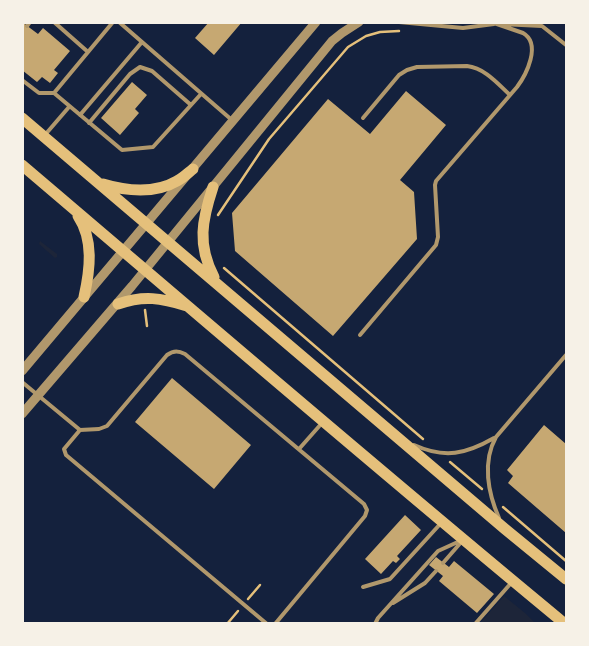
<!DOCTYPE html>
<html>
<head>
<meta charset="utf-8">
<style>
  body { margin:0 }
  #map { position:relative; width:589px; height:646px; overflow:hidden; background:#14213d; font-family:Arial,sans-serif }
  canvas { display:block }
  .frame { position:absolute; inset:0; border:24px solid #f6f1e7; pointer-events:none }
</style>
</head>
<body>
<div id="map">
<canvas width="589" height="646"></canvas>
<div class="frame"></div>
</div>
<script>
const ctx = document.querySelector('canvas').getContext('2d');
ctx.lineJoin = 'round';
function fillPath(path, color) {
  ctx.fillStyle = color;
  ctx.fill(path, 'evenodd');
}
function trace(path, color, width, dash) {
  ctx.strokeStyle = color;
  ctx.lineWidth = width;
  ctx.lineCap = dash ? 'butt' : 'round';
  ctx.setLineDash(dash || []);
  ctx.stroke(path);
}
const green = new Path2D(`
  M40 241 57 254V257L55 258 39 244Z
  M504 596 525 613 535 623H480Z`);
const building = new Path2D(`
  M22 22 38 34 43 28 70 51 54 70 58 73 50 83 42 77 37 82 22 70Z
  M209 22H242L214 55 195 38Z
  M132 82 147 95 135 109 139 113 120 135 101 118Z
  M406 91 446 125 400 180 414 192 417 239 333 336 235 251 232 213 328 99 370 134Z
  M172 378 251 445 214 489 135 422Z
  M544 425 566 444V533L508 483 513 476 507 470Z
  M405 515 421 530 397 556 400 559 396 563 393 561 381 574 365 559Z
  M436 557 449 567 454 561 494 594 477 613 439 581 443 576 429 565Z`);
const path = new Path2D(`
  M218 215 269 139 348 47 366 36 380 32 399 31
  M224 268 423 439
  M145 310 147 326
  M450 462 482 489
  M503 507 566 561
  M248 599 260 585
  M227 624 238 611`);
const service = new Path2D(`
  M54 22 88 52
  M113 22 54 93 122 150 153 147 201 94
  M119 22 233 121
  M399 22 463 28 494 24
  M501 24 542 26 566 45
  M27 26 30 22
  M22 80 39 93H54
  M80 115 142 42
  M363 118 399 75 407 70 417 67 467 66C485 68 498 84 510 95
  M89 123 130 74 140 67 152 71 191 105
  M44 136 69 107
  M360 335 436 245 438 237 435 185 436 181 517 87C526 75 542 44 523 33L491 22
  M22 382 80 430 64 449 66 455 267 624
  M80 430 99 429 107 426 167 355C174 350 179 351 185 354L364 504 367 510 365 516 275 624
  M414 445C445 459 466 454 494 438
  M299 449 322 423
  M499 518C488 493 482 462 496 437L566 355
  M443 563 463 540
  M363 587 390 579 442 522
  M393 603 425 583 436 571
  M375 624 378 618 438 551 460 541
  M475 624 512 582`);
const tertiary = new Path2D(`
  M22 371 316 22
  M22 414 132 286 332 41 342 33 359 22`);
const primary = new Path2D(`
  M22 118 505 529 566 579
  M22 165C203 319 382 473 565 624
  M103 184C126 191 155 194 177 181 183 178 188 173 193 169
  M213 187C202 220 197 245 214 277
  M78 216C94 240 90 270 84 297
  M118 304C144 295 161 298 187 306`);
fillPath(green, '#1d2539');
fillPath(building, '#c6a872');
trace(path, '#e5c07b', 2.5);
trace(service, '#b1986c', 4);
trace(tertiary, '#b1986c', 9);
trace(primary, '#e5c07b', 11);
</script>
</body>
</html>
